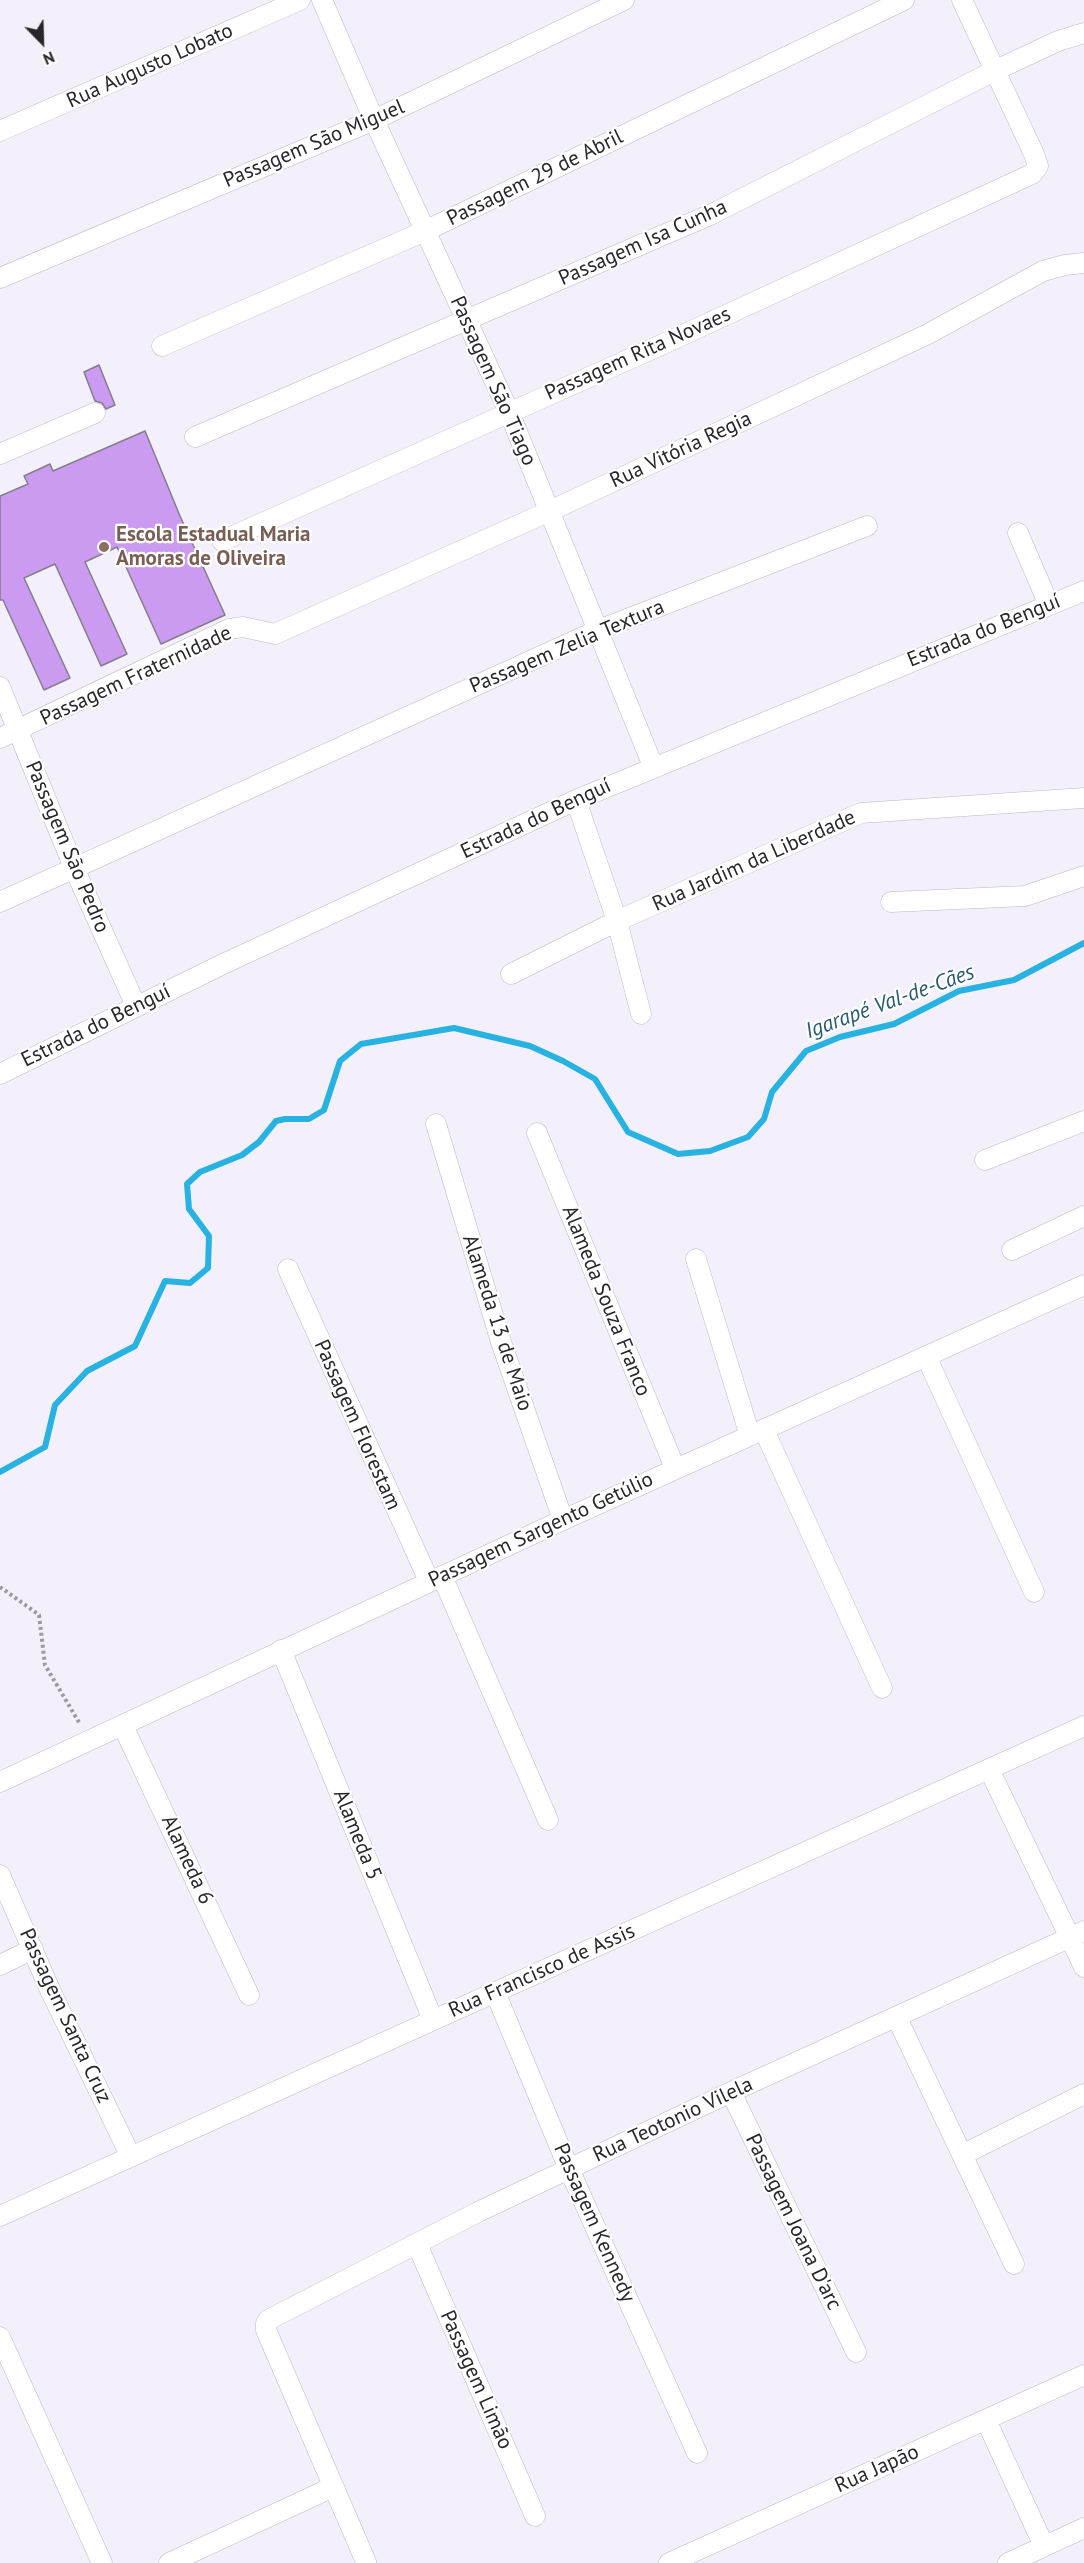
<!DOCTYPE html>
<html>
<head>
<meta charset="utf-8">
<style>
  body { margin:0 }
  #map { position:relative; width:1084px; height:2563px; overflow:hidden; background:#f4f0fb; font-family:"PT Sans",sans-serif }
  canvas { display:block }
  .north { position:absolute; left:12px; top:12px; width:60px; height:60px; -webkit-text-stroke:4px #fff; paint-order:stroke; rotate:157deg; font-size:16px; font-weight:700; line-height:24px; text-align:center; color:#28262a }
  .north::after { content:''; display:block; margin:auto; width:21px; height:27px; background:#28262a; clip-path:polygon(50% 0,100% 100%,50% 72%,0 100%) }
</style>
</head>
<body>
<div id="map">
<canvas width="1084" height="2563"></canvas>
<div class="north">N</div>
</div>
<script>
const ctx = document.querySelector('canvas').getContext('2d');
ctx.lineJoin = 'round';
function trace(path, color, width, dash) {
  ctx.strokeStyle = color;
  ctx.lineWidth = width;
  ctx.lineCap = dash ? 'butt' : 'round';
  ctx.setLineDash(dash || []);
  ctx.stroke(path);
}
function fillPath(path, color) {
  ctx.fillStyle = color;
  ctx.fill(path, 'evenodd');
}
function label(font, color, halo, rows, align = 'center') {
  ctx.font = font + ' "PT Sans",sans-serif';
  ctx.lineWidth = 4.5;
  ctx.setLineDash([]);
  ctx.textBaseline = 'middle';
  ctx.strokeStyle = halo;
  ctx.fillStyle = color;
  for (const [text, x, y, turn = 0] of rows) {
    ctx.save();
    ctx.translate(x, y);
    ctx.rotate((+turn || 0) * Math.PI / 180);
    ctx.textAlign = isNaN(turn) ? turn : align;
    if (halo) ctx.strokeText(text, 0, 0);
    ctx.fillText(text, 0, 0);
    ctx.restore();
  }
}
const stream = new Path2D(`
  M0 1472 45 1447 55 1405 87 1371 135 1346 165 1281 190 1283 208 1268 209 1236 189 1209 187 1184 200 1172 242 1155 259 1142 276 1121 285 1119H309L324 1110 340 1061 361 1044 454 1028 530 1046 563 1061 595 1079 628 1132 678 1154 710 1151 748 1137 764 1119 772 1092 806 1051 840 1037 894 1024 959 991 1014 980 1084 943`);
const building = new Path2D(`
  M99 365 115 405 106 409 102 403 95 401 84 372Z
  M145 431 180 516 225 615 161 644 117 547 85 562 127 654 101 666 55 564 24 578 70 678 44 690 3 600H0V496L28 484 24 476 50 464 53 471Z`);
const path = new Path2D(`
  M0 1587 39 1615 45 1665 80 1724`);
const minor = new Path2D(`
  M322 0 374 120 509 412 653 766
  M0 131 300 0
  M0 278 374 120 624 0
  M162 346 425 231 904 0
  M195 437 712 214 994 71 1058 41 1084 33
  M0 454 95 413
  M1018 533 1049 605
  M222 541 661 345 1032 174 1038 166 1034 154 962 0
  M0 687 75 870 136 1006
  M0 738 229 629 243 627 275 634 550 511 928 334 1043 271 1065 265 1084 263
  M576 800 617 921 641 1014
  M0 902 596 631 867 526
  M891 902 1025 896 1084 876
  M511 974 617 921 861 813 1084 798
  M0 1074 221 965 576 800 1084 591
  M436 1124 501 1342 563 1520
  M537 1133 675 1468
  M985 1160 1084 1121
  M1012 1250 1084 1216
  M696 1259 750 1436
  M288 1269 429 1581
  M926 1356 1034 1592
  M764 1430 882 1688
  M442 1576 548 1820
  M281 1650 433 2020
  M123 1726 249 1995
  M989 1769 1084 1967
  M0 1782 563 1520 1084 1285
  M0 1875 51 1992 131 2157
  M0 1965 33 1949
  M495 1992 569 2169 697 2453
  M897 2018 1014 2264
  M731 2092 856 2352
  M962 2155 1084 2094
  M0 2216 1084 1726
  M417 2244 535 2516
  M0 2337 102 2563
  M986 2420 1044 2546
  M366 2562 266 2330V2323L268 2320 478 2212 731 2092 1084 1931
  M169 2563 333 2487
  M669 2563 1084 2375
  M1008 2563 1084 2528`);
const markers = [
  [104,547,6,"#8d6e63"]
];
const streetNames = [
  ["Rua Augusto Lobato",150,66,-24],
  ["Passagem São Miguel",314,144,-23],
  ["Passagem 29 de Abril",535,178,-26],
  ["Passagem Isa Cunha",643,243,-24],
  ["Passagem Rita Novaes",638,354,-24],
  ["Passagem São Tiago",493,381,66],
  ["Rua Vitória Regia",681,450,-25],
  ["Estrada do Benguí",984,631,-22],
  ["Passagem Zelia Textura",567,647,-23],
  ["Passagem Fraternidade",136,676,-25],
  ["Estrada do Benguí",536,819,-25],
  ["Passagem São Pedro",67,847,67],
  ["Rua Jardim da Liberdade",754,861,-24],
  ["Estrada do Benguí",96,1026,-26],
  ["Alameda Souza Franco",606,1301,68],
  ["Alameda 13 de Maio",497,1323,72],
  ["Passagem Florestam",357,1425,66],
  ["Passagem Sargento Getúlio",541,1530,-25],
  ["Alameda 5",357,1835,68],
  ["Alameda 6",187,1860,65],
  ["Rua Francisco de Assis",542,1971,-24],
  ["Passagem Santa Cruz",65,2016,65],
  ["Rua Teotonio Vilela",673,2120,-25],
  ["Passagem Joana D'arc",793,2222,64],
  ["Passagem Kennedy",594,2223,66],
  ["Passagem Limão",476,2380,66],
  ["Rua Japão",877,2469,-24]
];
const educationNames = [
  ["Escola Estadual Maria",116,535],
  ["Amoras de Oliveira",116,559]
];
const waterNames = [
  ["Igarapé Val-de-Cães",890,1002,-20]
];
trace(stream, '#27b2e1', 6);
fillPath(building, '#cb9bf1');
trace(building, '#837e88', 1.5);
trace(minor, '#bcb8c3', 21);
trace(path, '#9c99a1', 4, [3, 3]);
trace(minor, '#fff', 20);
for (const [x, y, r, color] of markers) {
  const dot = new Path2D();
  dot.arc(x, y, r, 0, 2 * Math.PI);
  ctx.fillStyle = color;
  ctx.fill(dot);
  trace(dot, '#fff', 2);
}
label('21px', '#28262a', '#fff', streetNames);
label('bold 21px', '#785e54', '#fff', educationNames, 'left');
label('italic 22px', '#285b6f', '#fff', waterNames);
</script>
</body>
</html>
